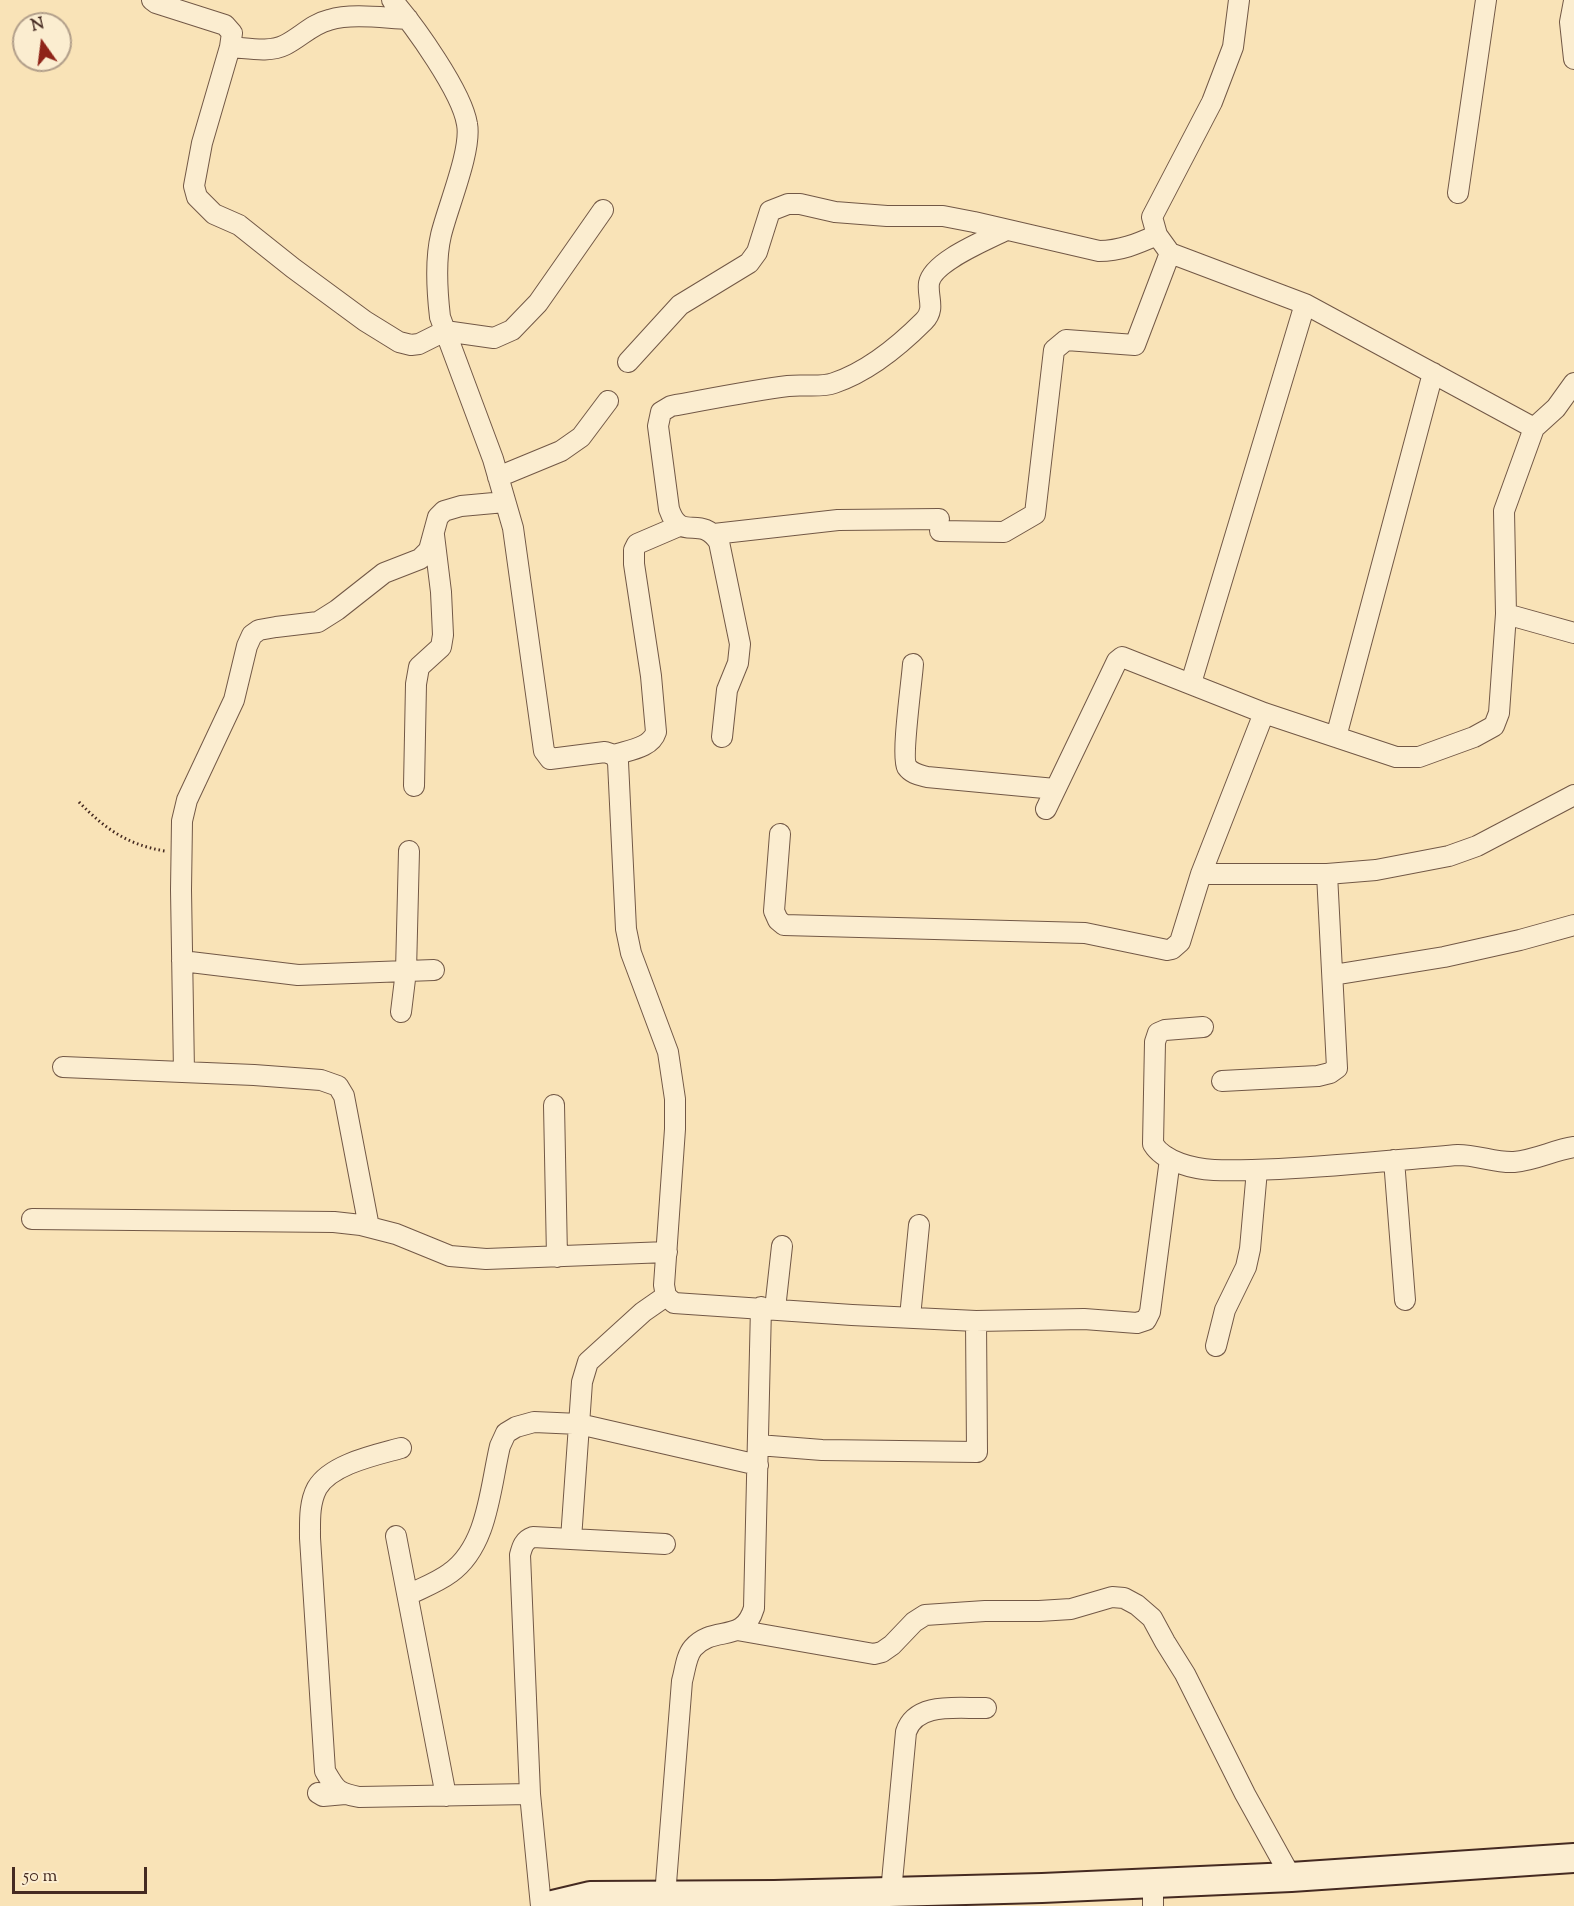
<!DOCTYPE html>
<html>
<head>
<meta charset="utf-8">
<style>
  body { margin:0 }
  #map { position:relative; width:1574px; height:1906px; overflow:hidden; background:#f9e3b7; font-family:"Sorts Mill Goudy",serif }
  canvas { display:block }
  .north { position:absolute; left:12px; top:12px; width:60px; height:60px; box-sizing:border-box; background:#fbedd0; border:2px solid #b29f8a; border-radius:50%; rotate:346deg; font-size:16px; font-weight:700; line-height:24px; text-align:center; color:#452a21 }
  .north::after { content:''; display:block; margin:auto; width:21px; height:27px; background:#8f2418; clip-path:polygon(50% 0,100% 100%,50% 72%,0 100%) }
  .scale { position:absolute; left:12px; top:1867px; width:135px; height:27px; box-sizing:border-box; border:3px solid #452a21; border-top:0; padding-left:8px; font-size:18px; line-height:21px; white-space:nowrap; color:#452a21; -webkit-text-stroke:4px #fbedd0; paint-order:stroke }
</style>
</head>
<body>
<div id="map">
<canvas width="1574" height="1906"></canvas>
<div class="north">N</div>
<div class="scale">50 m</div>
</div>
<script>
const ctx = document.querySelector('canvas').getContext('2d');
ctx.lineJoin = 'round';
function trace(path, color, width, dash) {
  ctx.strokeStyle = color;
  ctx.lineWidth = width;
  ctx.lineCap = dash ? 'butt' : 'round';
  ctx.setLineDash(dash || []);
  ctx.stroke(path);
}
const path = new Path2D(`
  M79 802C105 829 128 845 165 851`);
const street = new Path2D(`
  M152 0 156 3 225 25 232 33 230 47 202 143 194 186 197 197 214 214 239 225 293 268 365 321 399 342 411 345 419 344 445 331 494 338 512 330 538 303 603 210
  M392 0C414 25 462 92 467 124 472 150 448 206 441 235 435 260 437 291 440 317L493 459 513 528 544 751 550 759 605 752 614 755 618 762 626 929 631 953 668 1052 675 1099V1129L664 1285 666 1296 674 1303 852 1315 976 1321 1084 1319 1137 1323 1146 1320 1150 1312 1170 1159
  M1239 0 1233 47 1212 102 1152 217 1157 235 1170 253 1305 304 1534 428 1556 408 1574 383
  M1574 1 1570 22 1574 59
  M230 47C248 48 269 53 285 45 301 37 312 24 329 20 353 13 383 18 408 19
  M1458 193 1486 0
  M628 362 680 305 749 263 757 252 770 211 788 204H800L835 212 887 216H943L974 222 1099 251C1120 251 1137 244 1157 235
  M498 477 561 451 581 437 608 401
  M940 531 1004 532 1035 514 1054 350 1066 340 1135 345 1170 253
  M714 534 838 520 939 519
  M1506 614 1574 633
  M913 664C912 680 901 757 907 767 912 774 920 775 927 777L1055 789
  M1191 683 1305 304
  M722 737 727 690 738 663 740 644 719 542C700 513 681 544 669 509L658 426 661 412 671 406C710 399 749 391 788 386 803 384 820 388 834 383 867 372 899 346 924 321 936 309 927 297 929 283 933 261 987 240 1006 230
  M1336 737 1433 373
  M614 755C629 750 651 748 656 732L651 676 634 564V550L637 544 679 526
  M414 786 416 684 419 667 441 647 443 635 441 592 434 535
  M1046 809 1117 661 1122 657 1264 713 1396 757H1419L1474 737 1494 726 1499 713 1506 614 1504 511 1534 428
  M780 834 774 911 778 920 784 925 1085 933 1167 950 1172 949 1180 942 1201 874 1264 713
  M1201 874H1327L1376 870 1449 856 1477 846 1574 795
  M182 961 298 975 434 970
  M1333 975 1444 957 1520 940 1574 925
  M401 1012 406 971 409 851
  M1203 1027 1165 1030 1158 1033 1155 1042 1153 1144C1164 1162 1194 1169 1214 1170 1235 1171 1257 1170 1279 1169 1339 1166 1398 1160 1458 1155 1478 1155 1495 1163 1514 1162 1536 1160 1554 1150 1574 1147
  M63 1067 254 1075 321 1080 338 1086 344 1096 369 1227
  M184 1072 181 890 182 821 187 800 234 700 247 646 252 635 259 630 276 627 318 622 337 610 384 573 420 559 429 550 438 517 444 511 461 506 505 502
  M1222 1081 1318 1076 1330 1073 1337 1068 1327 874
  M554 1105 557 1257
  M1394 1160 1405 1300
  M32 1219 334 1222 361 1225 396 1234 450 1256 486 1259 667 1252
  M775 1309 782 1246
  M910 1317 919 1225
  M1216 1346 1225 1310 1246 1267 1250 1249 1257 1170
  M758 1445 822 1450 977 1452 976 1321
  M401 1448C376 1455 331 1464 317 1488 309 1503 310 1521 310 1538L325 1771C336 1790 337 1793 359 1797L530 1794
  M396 1536 446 1796
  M571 1539 582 1382 588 1362 643 1312 666 1296
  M408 1595C422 1588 438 1582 450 1573 488 1546 490 1488 500 1446L506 1433 516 1427 534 1422 579 1424 758 1465
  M737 1630 874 1654 882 1652 892 1645 914 1622 925 1615 985 1611H1039L1071 1609 1112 1597 1124 1598 1137 1605 1152 1618 1165 1642 1185 1674 1245 1794 1291 1877
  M318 1793 323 1796 345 1794
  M891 1892 906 1732C916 1701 959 1709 986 1708
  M665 1896 682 1681C685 1671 686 1656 693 1648 714 1624 743 1645 754 1608L761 1307
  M541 1906 530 1794 520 1555C522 1547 524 1540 533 1537L665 1544
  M1153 1906V1883`);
const secondary = new Path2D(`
  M548 1906 590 1896 774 1895 1042 1888 1291 1877 1574 1858`);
trace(street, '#725846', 22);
trace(secondary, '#452a21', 32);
trace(path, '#452a21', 3, [1.5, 3]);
trace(street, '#fbedd0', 20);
trace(secondary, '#fbedd0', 28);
</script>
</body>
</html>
